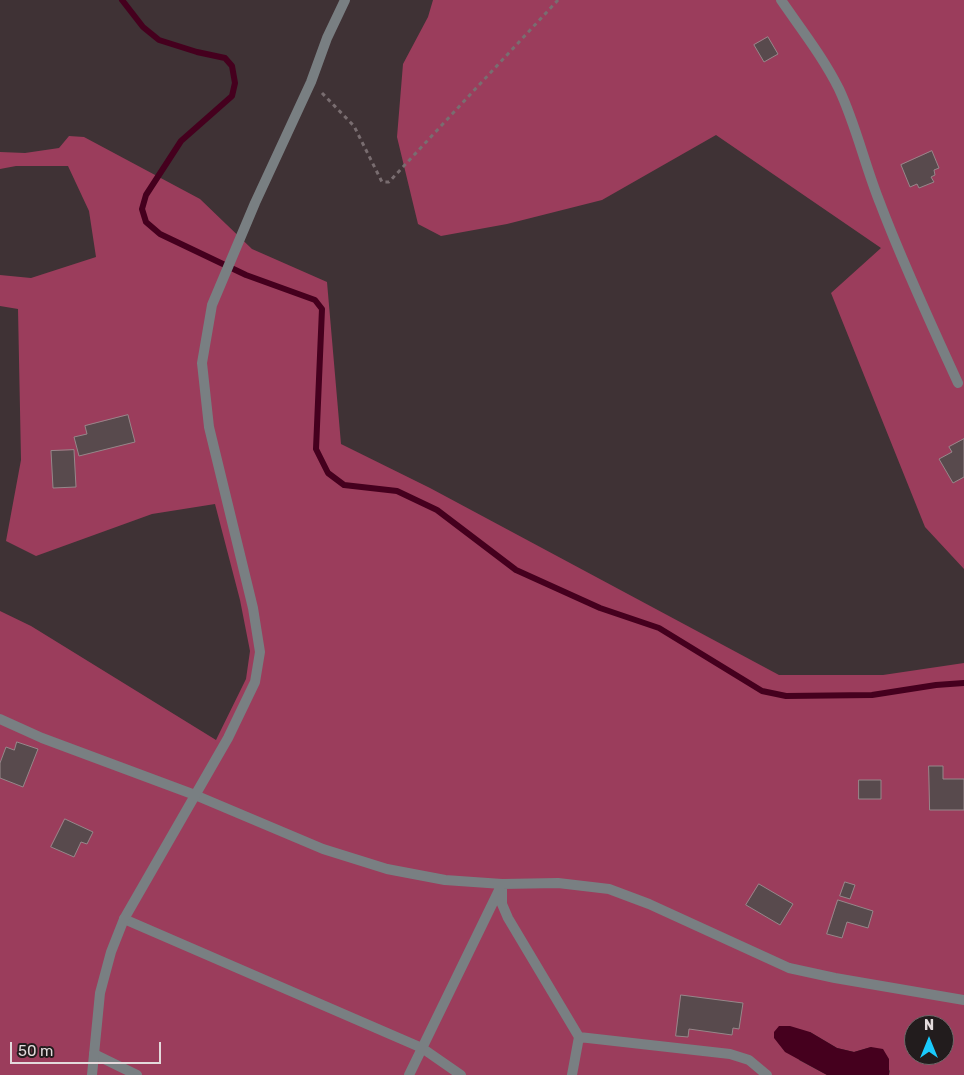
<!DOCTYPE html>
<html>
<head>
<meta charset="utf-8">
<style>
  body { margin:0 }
  #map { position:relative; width:964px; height:1075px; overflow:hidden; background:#3f3235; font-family:Rubik,sans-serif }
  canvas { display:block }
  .north { position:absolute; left:904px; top:1015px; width:50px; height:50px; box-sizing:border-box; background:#221c1d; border:1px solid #6f6869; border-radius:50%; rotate:0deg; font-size:14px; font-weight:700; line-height:20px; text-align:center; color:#e3dadc }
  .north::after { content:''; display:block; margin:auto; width:18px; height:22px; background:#1acafc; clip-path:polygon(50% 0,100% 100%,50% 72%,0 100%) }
  .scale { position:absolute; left:10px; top:1042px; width:151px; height:22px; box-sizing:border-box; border:2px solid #e3dadc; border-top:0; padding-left:6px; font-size:15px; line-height:18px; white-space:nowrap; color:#e3dadc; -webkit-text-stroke:4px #221c1d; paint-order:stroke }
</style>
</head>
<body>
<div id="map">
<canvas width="964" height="1075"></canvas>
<div class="north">N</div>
<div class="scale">50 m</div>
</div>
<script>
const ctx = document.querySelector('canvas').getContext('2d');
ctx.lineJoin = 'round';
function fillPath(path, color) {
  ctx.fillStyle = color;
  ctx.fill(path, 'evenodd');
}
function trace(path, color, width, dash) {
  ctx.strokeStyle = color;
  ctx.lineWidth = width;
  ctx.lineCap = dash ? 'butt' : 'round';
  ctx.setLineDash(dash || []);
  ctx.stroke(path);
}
const forest = new Path2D(`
  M433 0H964V569L925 527 831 293 881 248 716 135 602 200 507 224 441 236 418 224 397 137 403 64 428 17Z
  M69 136 84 137 200 199 252 249 327 282 341 444 430 488 779 675H883L964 663V1075H889L890 1071 871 1047 854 1052 837 1048 810 1032 799 1060 827 1075H0V611L31 626 216 740 246 679 250 651 240 600 215 504 152 514 36 556 6 541 21 460 18 309 0 306V275L31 278 96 257 89 211 68 166H16L0 169V152L25 153 59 148ZM914 1025H944V1055H914Z`);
const water = new Path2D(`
  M779 1026H790L810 1032 837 1048 854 1052 871 1047 883 1049 889 1059V1075H827L785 1052 774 1038V1032Z`);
const stream = new Path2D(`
  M122 0 143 27 159 40 197 52 225 58 232 66 235 83 232 96 181 141 146 195 142 209 146 222 160 234 246 275 315 300 322 309 316 449 328 473 344 485 397 491 437 510 516 570 600 608 659 628 762 691 786 696 872 695 936 685 964 683`);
const building = new Path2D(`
  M768 37 778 54 764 62 754 45Z
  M932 151 939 168 934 170 935 175 931 177 934 182 919 188 917 184 910 187 901 165Z
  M128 415 135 442 79 456 74 437 87 434 85 426Z
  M964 439V477L953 483 939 459 952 452 949 447Z
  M74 450 76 487 53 488 51 451Z
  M17 742 38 749 23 787 0 778V763L6 747 14 750Z
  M929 766H943V779H964V810H930Z
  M859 780H881V799H859Z
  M65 819 93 832 87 844 81 842 74 857 51 847Z
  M845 882 855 885 850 899 840 896Z
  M759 884 793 904 780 925 746 905Z
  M838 900 873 911 868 928 847 922 842 938 827 934Z
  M681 995 743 1003 739 1029 733 1028 732 1035 689 1029 688 1037 676 1036Z`);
const path = new Path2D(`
  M322 93 354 126 382 182H389L558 0`);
const lane = new Path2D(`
  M781 0C801 29 823 57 839 89 856 125 865 166 880 203 903 264 931 324 958 383
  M0 719 42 738 195 795 323 849 387 869 445 880 502 884 558 883 609 889 649 904 789 968 835 978 964 1000
  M502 887V904L508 918 579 1037 572 1075
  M124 919 422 1048 461 1075
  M579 1037 730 1054 749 1060 767 1075
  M94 1054 137 1075
  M409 1075 502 884`);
const street = new Path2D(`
  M92 1075 100 993 111 952 124 919 228 738 255 682 260 652 253 608 209 427 202 363 212 305 255 203 311 82 327 38 345 0`);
fillPath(forest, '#9b3d5c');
fillPath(water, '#45001e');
trace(stream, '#45001e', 6);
fillPath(building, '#584a4d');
trace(building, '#96878a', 1);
trace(path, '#796d70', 3, [4, 4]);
trace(lane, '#797f82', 10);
trace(street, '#797f82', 10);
</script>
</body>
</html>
